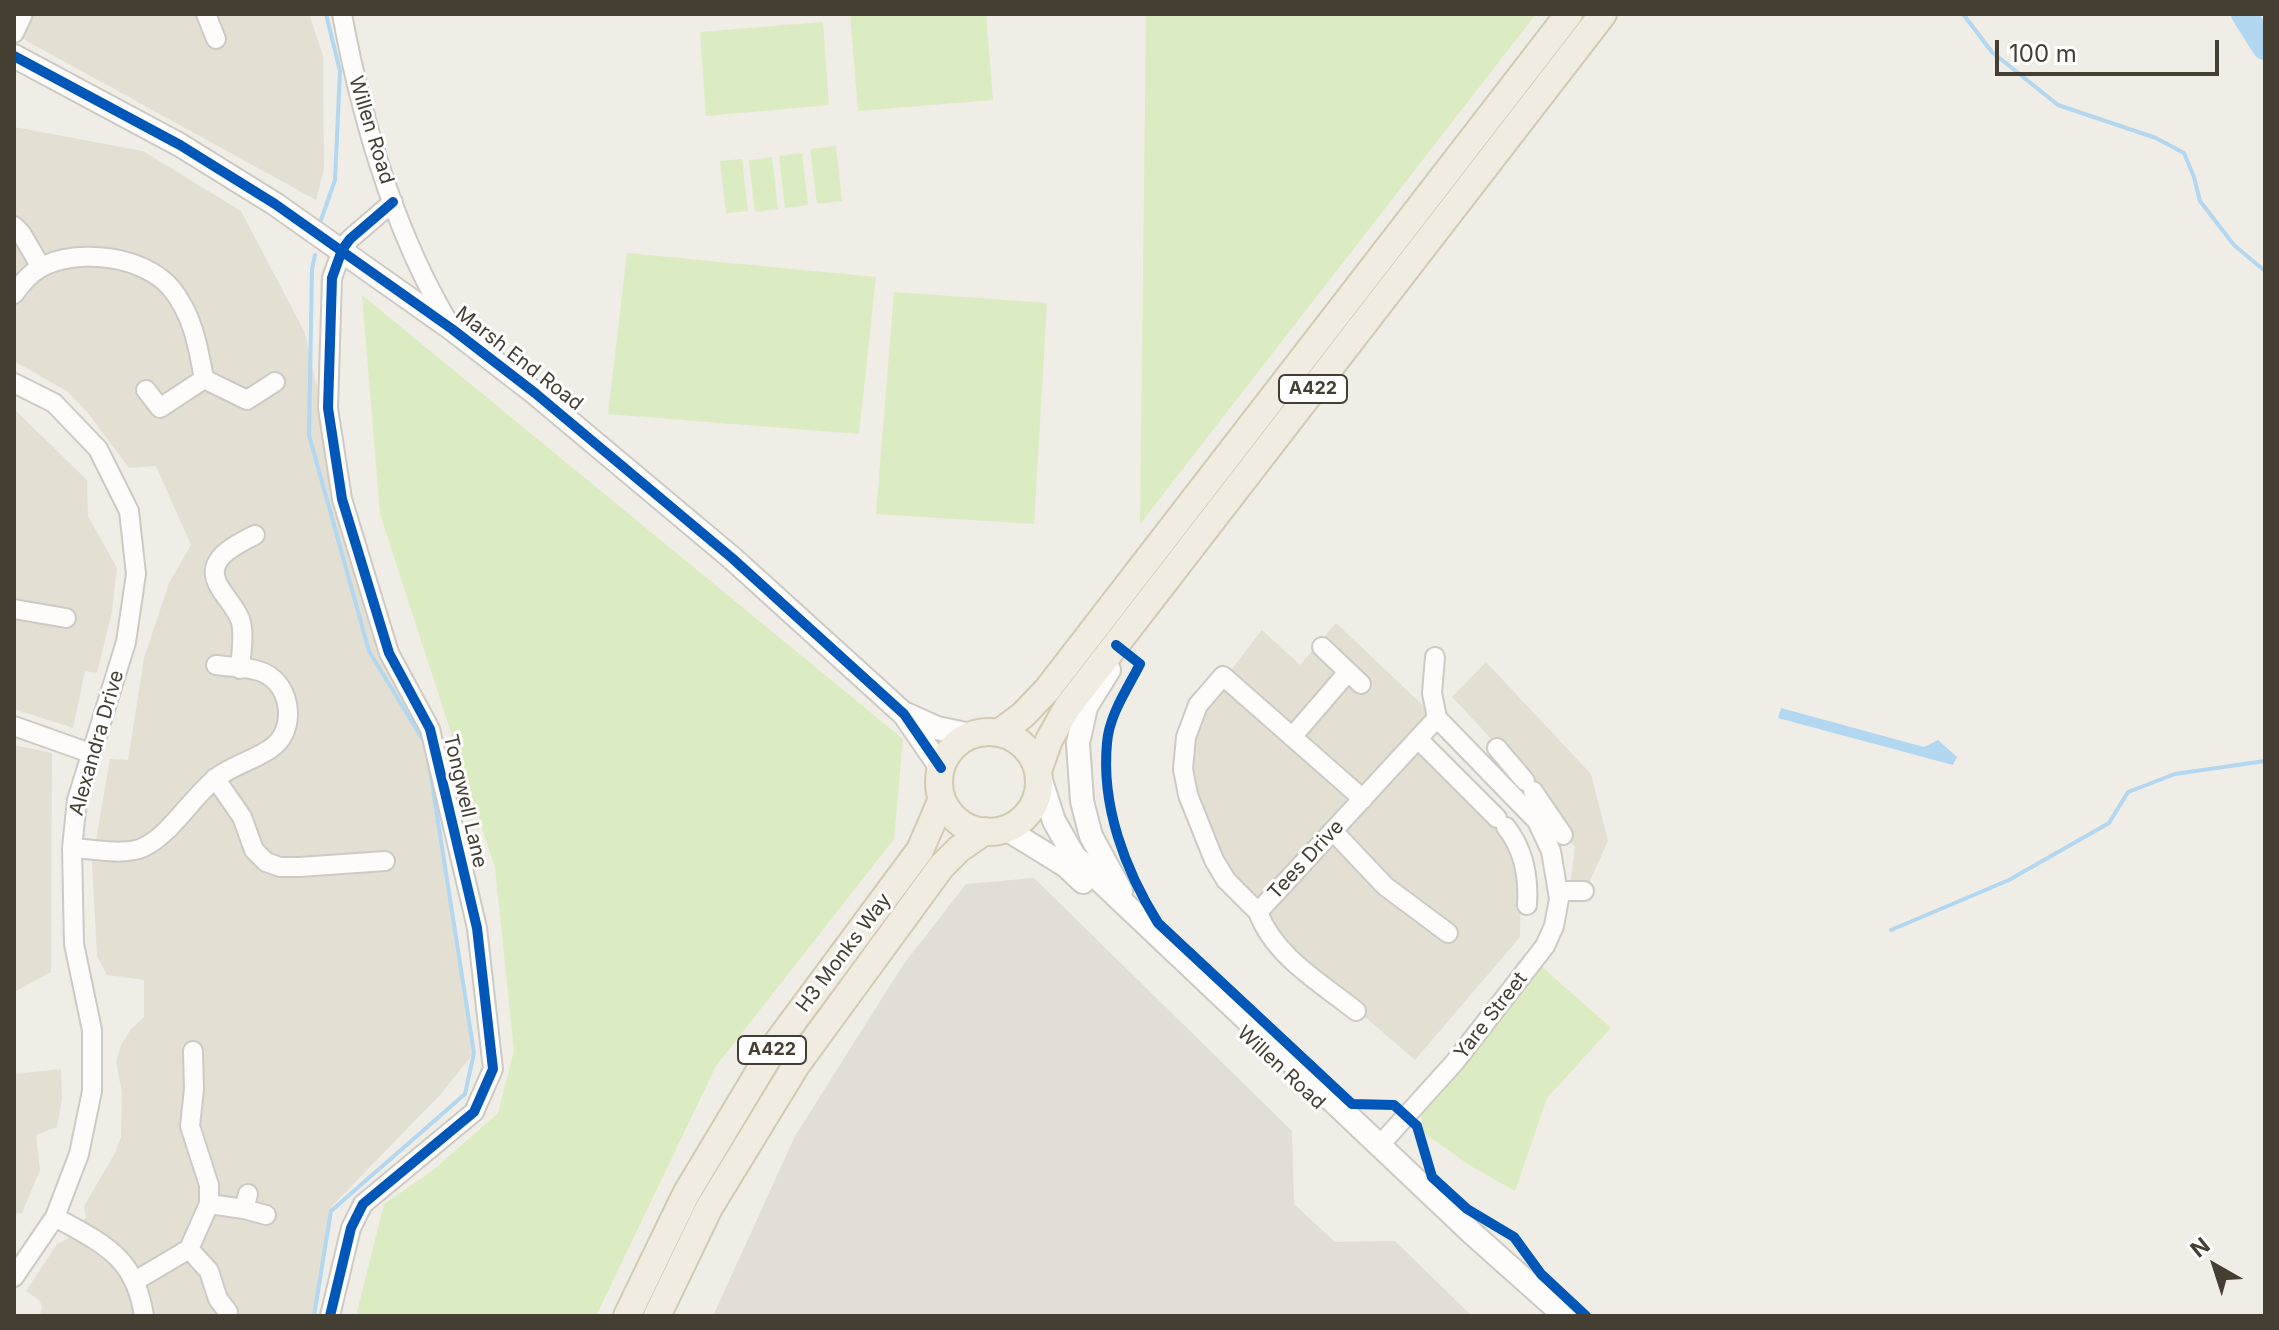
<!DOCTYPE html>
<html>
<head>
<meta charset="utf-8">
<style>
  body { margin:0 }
  #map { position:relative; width:2279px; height:1330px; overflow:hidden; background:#efede6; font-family:Inter,sans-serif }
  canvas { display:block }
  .frame { position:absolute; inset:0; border:16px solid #453e32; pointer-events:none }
  .north { position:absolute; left:2175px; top:1226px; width:80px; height:80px; -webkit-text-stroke:6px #fff; paint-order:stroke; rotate:321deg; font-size:22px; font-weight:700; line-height:32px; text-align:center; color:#453e32 }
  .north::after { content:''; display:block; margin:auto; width:28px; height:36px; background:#453e32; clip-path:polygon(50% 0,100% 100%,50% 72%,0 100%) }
  .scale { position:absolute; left:1995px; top:40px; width:224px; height:36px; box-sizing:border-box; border:4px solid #453e32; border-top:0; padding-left:10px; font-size:24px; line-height:28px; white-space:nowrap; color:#453e32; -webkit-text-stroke:6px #fff; paint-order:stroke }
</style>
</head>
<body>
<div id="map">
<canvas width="2279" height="1330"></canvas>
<div class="frame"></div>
<div class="north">N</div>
<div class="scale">100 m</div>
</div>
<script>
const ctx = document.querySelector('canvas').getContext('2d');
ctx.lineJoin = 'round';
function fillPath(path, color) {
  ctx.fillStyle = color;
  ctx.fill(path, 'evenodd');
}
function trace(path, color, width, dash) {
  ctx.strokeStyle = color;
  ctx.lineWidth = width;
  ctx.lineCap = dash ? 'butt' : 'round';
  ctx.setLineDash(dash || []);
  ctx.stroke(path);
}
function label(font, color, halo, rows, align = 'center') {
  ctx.font = font + ' Inter,sans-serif';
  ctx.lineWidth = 6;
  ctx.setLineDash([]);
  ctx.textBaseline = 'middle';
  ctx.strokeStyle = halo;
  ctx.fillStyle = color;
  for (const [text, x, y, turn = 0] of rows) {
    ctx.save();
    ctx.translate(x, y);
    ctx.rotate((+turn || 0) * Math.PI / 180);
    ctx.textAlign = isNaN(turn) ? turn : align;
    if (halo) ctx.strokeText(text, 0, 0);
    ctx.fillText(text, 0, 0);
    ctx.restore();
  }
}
const residential = new Path2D(`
  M14 14H309L323 56 324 169 316 200 14 34Z
  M14 127 143 151 241 211 305 333 371 633 425 749 474 1053 439 1096 331 1207 313 1316H40L42 1306 39 1300 26 1291 57 1244 73 1236 86 1217 84 1206 115 1153 121 1137 122 1093 116 1062 121 1045 131 1029 144 1017V980L107 975 97 956 92 864 110 759 128 760 144 658 169 583 191 545 156 466 129 468 88 413 68 392 14 361Z
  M14 409 87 480 88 516 117 568 112 612 97 673 85 671 73 728 14 709Z
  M1336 623 1433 715 1409 741 1511 841 1521 871 1520 937 1415 1060 1280 944 1221 859 1196 797 1190 768 1192 740 1202 707 1262 630 1300 665Z
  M1486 662 1591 774 1608 841 1589 883 1570 885 1575 847 1533 783 1452 697Z
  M14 745 52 753 51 972 14 992Z
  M61 1069 62 1099 57 1127 36 1135 40 1170 22 1213 14 1214V1074Z`);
const industrial = new Path2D(`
  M1034 878 1292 1131 1294 1204 1335 1242 1395 1241 1472 1316H713L795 1136 903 965 966 884Z`);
const green = new Path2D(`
  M850 14H986L993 100 858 111Z
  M1146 14H1536L1140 524 1146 20Z
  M823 22 829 105 706 116 700 32Z
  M836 146 842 201 817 204 810 149Z
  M802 153 808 205 785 208 779 156Z
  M772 157 778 209 755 212 749 160Z
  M742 159 748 211 726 213 720 161Z
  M627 253 876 277 859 434 608 414Z
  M894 292 1047 303 1034 524 876 514Z
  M362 295 903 739 894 839 716 1066 596 1316H356L384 1204 432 1171 498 1113 514 1051 495 868 380 514Z
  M1540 965 1611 1028 1547 1098 1515 1191 1469 1165 1424 1133 1420 1111Z`);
const water = new Path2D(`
  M1781 708 1924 747 1938 740 1957 757 1953 765 1778 718Z`);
const stream = new Path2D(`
  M1963 14 1992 52 2058 105 2156 138 2184 153 2194 177 2200 201 2234 245 2265 271
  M321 220 335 180 340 71 326 14
  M315 255 312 269 309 435 369 651 426 745
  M1891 930 2009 880 2109 823 2128 792 2175 774 2265 761
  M314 1316 331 1211 465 1094 474 1053 428 757`);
const river = new Path2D(`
  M2244 14 2265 47`);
const minor = new Path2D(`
  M206 14 216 39
  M342 14C362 122 394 232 451 327
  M14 33 23 14
  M14 226 21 233 41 267
  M14 294C21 284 29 274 40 268 76 247 144 256 171 288 193 315 198 346 204 379L247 400 275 382
  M14 383 54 403 98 449 129 511 136 574 126 642 77 800 72 848 74 944 92 1030V1091L79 1154 55 1217 14 1277
  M146 390 160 408 204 379
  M14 609 66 618
  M1322 647 1361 684
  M1435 657 1432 693 1437 718
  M240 669C241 654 245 633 240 619 235 607 226 598 220 588 202 560 235 545 255 535
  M14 726 90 753
  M1292 737 1348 672
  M1418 739 1497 818
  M1497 748 1525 781
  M215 778 242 817 254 850 266 862 280 867H300L385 861
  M1533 791 1563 835
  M1506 827C1524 850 1529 876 1527 905
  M1333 831 1385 886 1448 933
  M72 848C93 849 119 855 139 849 167 840 191 798 215 779 233 764 257 760 274 746 298 726 290 680 259 671 246 667 230 667 216 665
  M1558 891H1584
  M1258 912 1226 880 1214 860 1188 795 1183 769 1186 737 1198 705 1223 676 1363 799
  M1356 1011C1321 983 1274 956 1258 912L1437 718
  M1379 1146 1454 1063 1545 946 1554 926 1559 899 1551 851 1537 821 1437 718
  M209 1204 244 1209 248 1194
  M244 1209 266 1215
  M55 1217C103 1244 135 1256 144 1316
  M189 1249 209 1271 218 1299 228 1312
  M135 1281 189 1249 209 1204V1185L190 1126 194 1089 193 1051
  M330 1316 351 1228 363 1204 474 1112 493 1069 477 928 430 729 389 653 342 499 328 408 332 278 342 250 350 239 393 202`);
const tertiary = new Path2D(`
  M14 56 180 145 275 204 452 329 535 393 732 558 904 714 941 768
  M1109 670 1086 707 1078 743 1082 801 1091 836 1121 891
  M906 714 937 728 970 735
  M1038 771 1054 821 1074 856 1473 1234 1565 1316
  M1006 829 1066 866 1083 882`);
const primary = new Path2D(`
  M939 782a50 50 0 1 1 100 0a50 50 0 1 1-100 0Z
  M999 733 1023 715 1047 690 1569 14
  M1038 771 1049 740 1067 708 1603 14
  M627 1316 686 1194 774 1047 920 850 942 799
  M657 1316 709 1208 797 1064 941 867 959 849 985 831`);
const cycleway = new Path2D(`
  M14 56 180 145 275 204 452 329 535 393 732 558 904 714 941 768
  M1116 645 1140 664C1128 688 1109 715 1107 743 1101 806 1125 870 1158 923L1352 1104 1394 1105 1417 1126 1432 1177 1467 1209 1514 1237 1541 1274 1586 1316
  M330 1316 351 1228 363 1204 474 1112 493 1069 477 928 430 729 389 653 342 499 328 408 332 278 342 250 350 239 393 202`);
const shields = [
  [1313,389,68],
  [772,1050,68]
];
const shieldNames = [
  ["A422",1313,389],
  ["A422",772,1050]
];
const streetNames = [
  ["Willen Road",371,130,73],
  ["Marsh End Road",519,359,38],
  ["Alexandra Drive",97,743,-74],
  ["Tongwell Lane",465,801,77],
  ["Tees Drive",1306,860,-47],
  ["H3 Monks Way",844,953,-53],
  ["Yare Street",1491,1016,-52],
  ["Willen Road",1281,1068,43]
];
fillPath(residential, '#e4dfd3');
fillPath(industrial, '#e2ded7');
fillPath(green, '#dbecc3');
fillPath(water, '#b2d7f1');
trace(stream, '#b2d7f1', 4);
trace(river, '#b2d7f1', 26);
trace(minor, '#cdcac4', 22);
trace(tertiary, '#cdcac4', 26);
trace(primary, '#d3cab2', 30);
trace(minor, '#fdfcfb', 18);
trace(tertiary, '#fdfcfb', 22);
trace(primary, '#f0ece2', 26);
trace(cycleway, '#0057b8', 10);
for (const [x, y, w] of shields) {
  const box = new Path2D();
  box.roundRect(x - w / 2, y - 14, w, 28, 6);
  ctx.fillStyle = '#fff';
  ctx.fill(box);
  trace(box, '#453e32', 2);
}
label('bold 18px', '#453e32', null, shieldNames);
label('20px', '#453e32', '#fff', streetNames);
</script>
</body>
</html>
